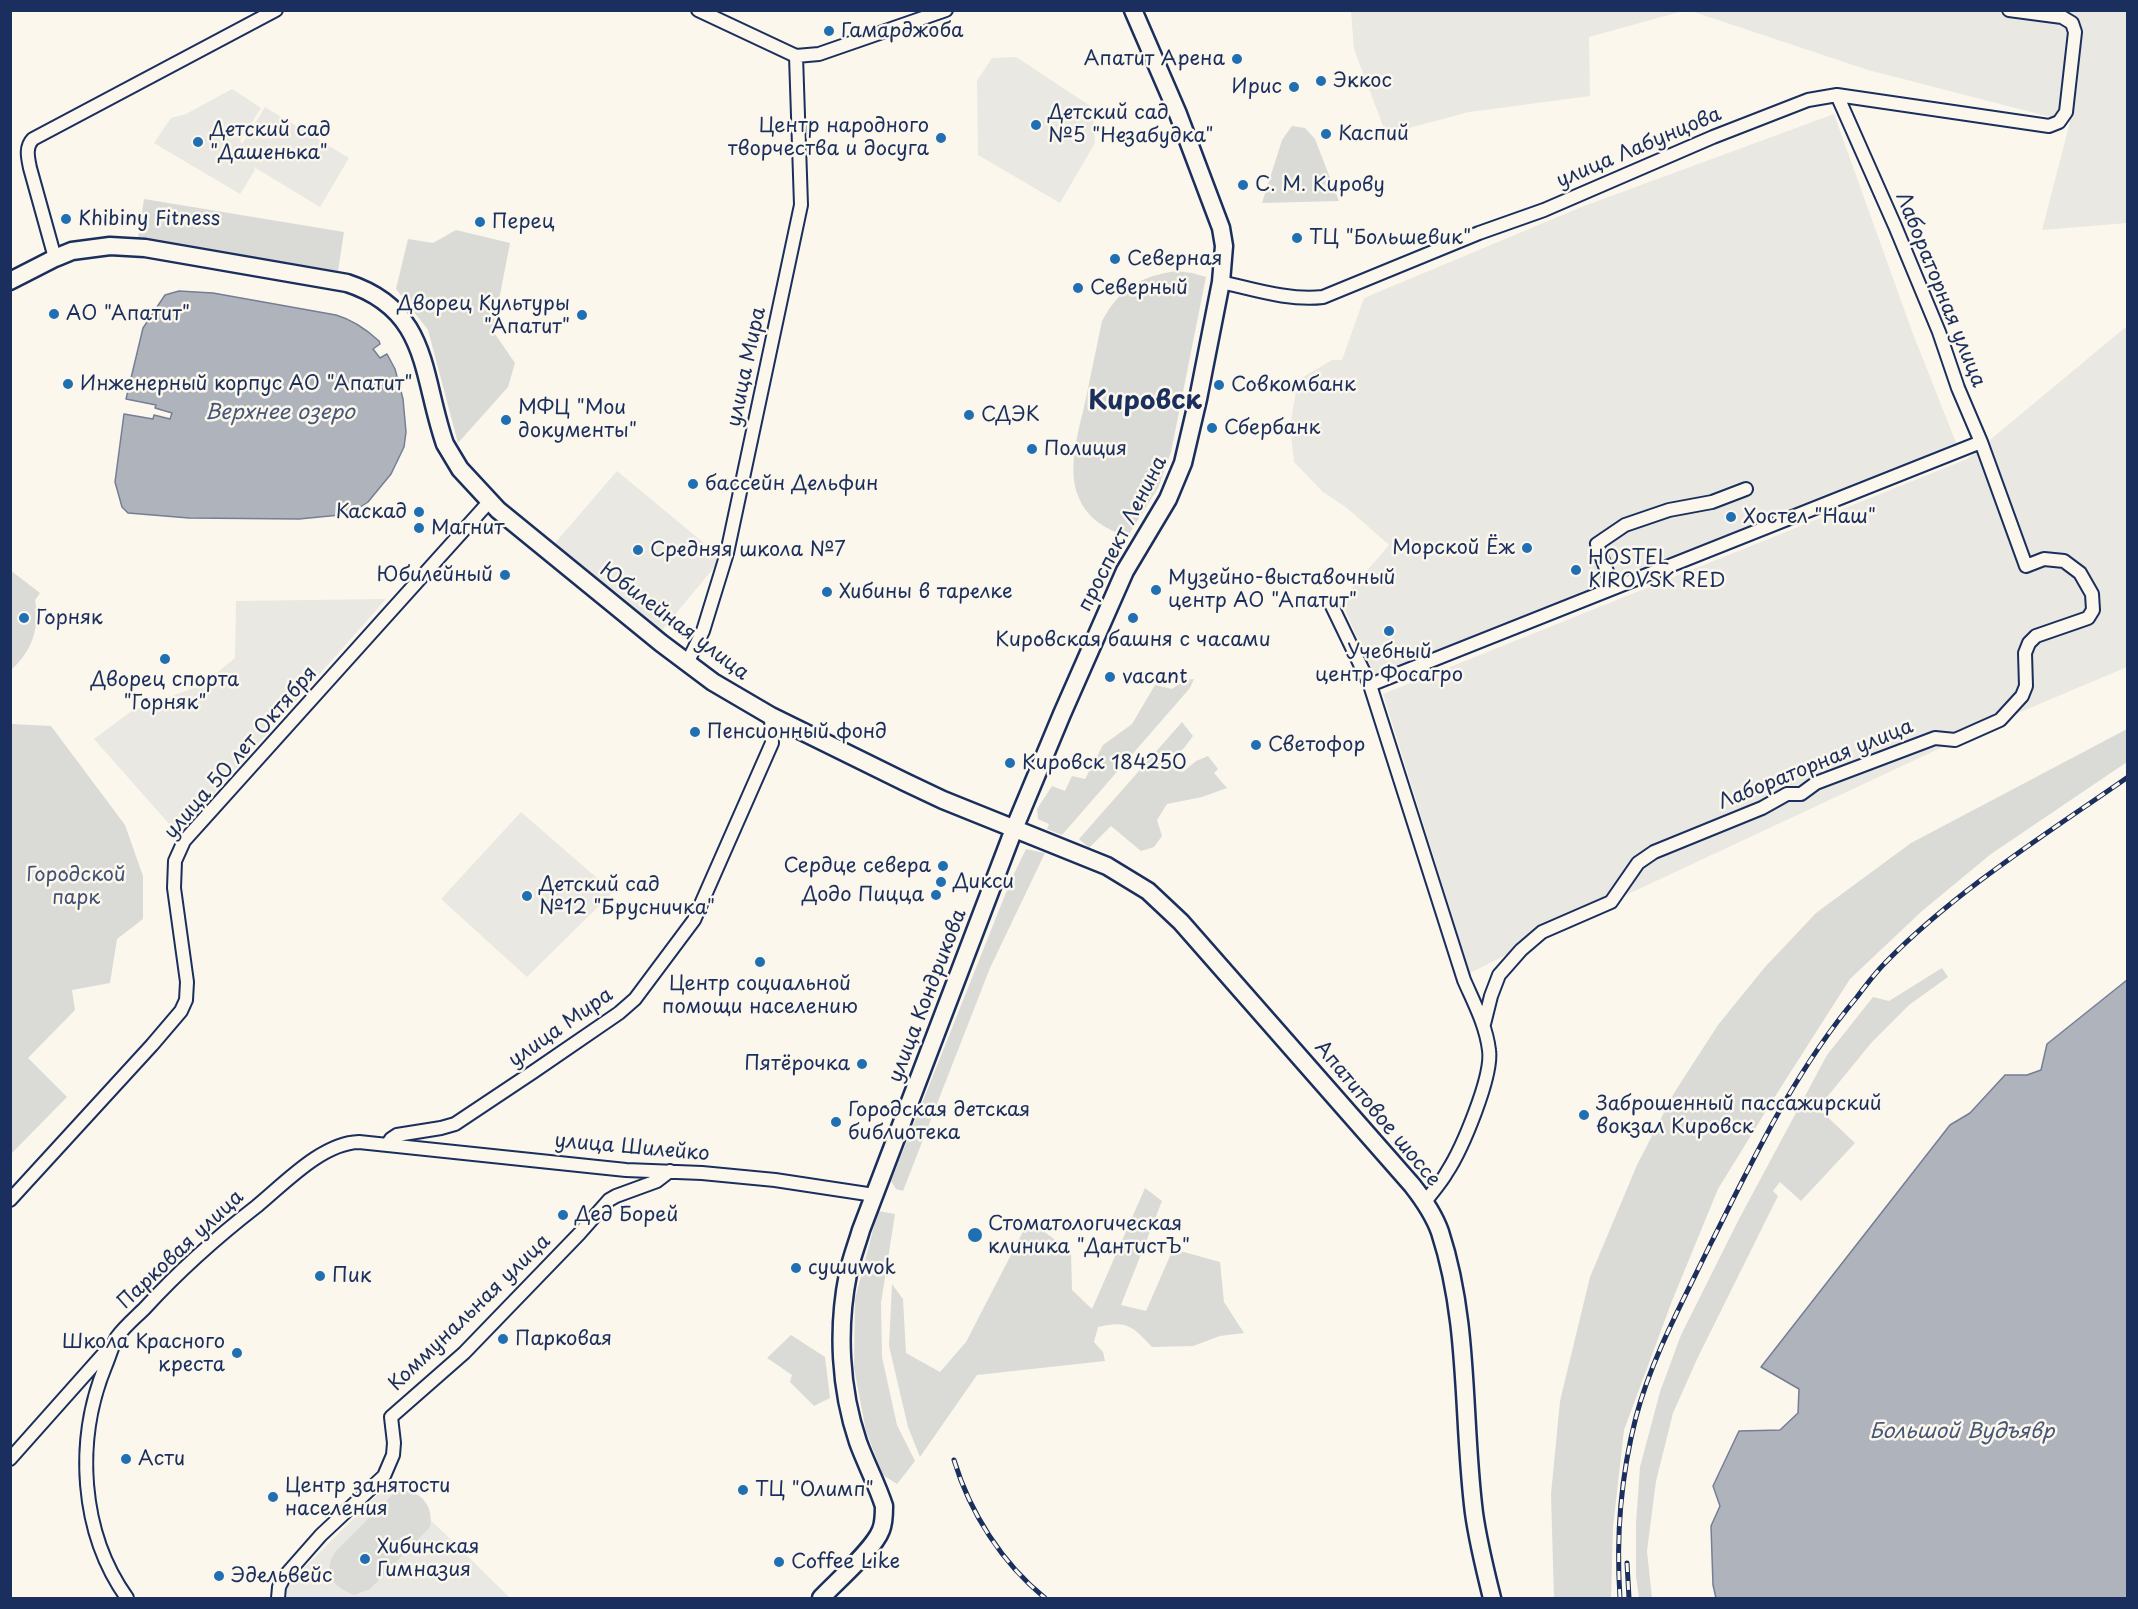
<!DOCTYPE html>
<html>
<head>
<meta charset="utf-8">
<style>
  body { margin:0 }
  #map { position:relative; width:2138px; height:1609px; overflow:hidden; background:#fbf7ec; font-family:"Playpen Sans",sans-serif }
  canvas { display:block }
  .frame { position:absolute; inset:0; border:12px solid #1b2f5e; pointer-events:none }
</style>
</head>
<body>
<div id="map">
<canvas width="2138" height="1609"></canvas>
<div class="frame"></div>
</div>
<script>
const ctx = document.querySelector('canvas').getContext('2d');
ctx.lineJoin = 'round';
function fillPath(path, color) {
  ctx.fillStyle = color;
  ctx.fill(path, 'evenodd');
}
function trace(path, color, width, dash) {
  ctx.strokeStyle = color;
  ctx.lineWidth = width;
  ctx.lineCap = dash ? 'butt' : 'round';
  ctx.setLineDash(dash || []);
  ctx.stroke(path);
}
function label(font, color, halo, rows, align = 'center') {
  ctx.font = font + ' "Playpen Sans",sans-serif';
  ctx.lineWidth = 5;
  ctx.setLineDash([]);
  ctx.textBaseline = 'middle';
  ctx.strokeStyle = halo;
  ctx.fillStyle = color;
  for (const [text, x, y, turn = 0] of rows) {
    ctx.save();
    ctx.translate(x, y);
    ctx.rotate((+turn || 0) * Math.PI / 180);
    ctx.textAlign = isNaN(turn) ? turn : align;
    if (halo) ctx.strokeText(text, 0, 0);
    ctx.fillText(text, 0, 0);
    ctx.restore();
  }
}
const built = new Path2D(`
  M1351 11V10L1683 11 1589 37 1590 96 1469 112 1386 134 1354 49Z
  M1691 11H2127V223L2042 230 2070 122 1868 70Z
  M1016 57 1092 107 1095 143 1060 203 978 155 977 81 992 58Z
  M232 89 261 108 240 141 242 144 265 107 349 158 320 207 254 167 255 170 240 194 154 143 171 118 186 114Z
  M1834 114 1913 334 1957 445 1374 676 1341 601 1389 545 1347 508 1323 492 1294 462 1290 426 1298 380 1332 360H1342L1364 298 1584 206Z
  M2127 326V667L1992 724 1611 902 1470 973 1383 694 1967 459Z
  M617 471 722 558 658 635 555 543Z
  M386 599 178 834 94 739 133 710 202 685 235 658 236 601Z
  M521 812 613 892 527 977 441 899Z
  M390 1482 443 1532 510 1598H286L287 1585Z`);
const green = new Path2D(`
  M1292 126 1305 128 1315 139 1339 201 1262 203 1282 140Z
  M144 199 344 232 338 271 138 238Z
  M456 230 510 243 493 331 515 363 508 387 458 443 428 330 396 289 408 239 433 243Z
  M1176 271 1192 273 1206 277 1171 452 1158 488 1127 537C1107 529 1088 520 1079 498 1065 467 1081 425 1087 393 1092 369 1097 345 1102 321 1121 287 1139 277 1176 271Z
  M10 570 40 593 35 600C40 628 32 651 11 670Z
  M1194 679 1190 688 1062 835 1047 829 1049 824 1038 819 1037 809 1052 786 1065 791 1072 776 1085 779 1103 745 1132 724 1155 685 1172 689 1185 680Z
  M1182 722 1193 736 1184 748 1171 759 1183 772 1196 761 1208 756 1218 769 1214 773 1227 788 1202 797 1167 804 1157 820 1162 836 1154 847 1141 851 1111 826 1089 848 1079 839Z
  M11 724 51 726 125 825 143 876V919L117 939 110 983 72 990 75 1010 28 1058 67 1097 11 1154Z
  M2127 729V762L1991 854 1922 911 1850 979 1774 1098 1718 1189 1672 1301 1624 1430 1613 1527 1611 1598H1554L1551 1494 1560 1401 1590 1277 1637 1165 1674 1093 1718 1025 1765 967 1816 913 1911 843Z
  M1026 849 1045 853 990 968 903 1191 896 1189 891 1181 1011 880Z
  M1942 968 1948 977 1909 1005 1872 1042 1818 1108 1855 1143 1801 1201 1780 1182 1773 1191 1778 1196 1698 1357 1673 1413 1656 1481 1647 1551 1652 1598H1639L1636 1576V1523L1640 1467 1660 1392 1681 1335 1739 1219 1827 1055 1873 997 1889 1001Z
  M1145 1188 1162 1201 1121 1305 1146 1311 1173 1249 1220 1262 1224 1302 1244 1333 1220 1336 1193 1346 1152 1347C1132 1326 1128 1320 1098 1327L1094 1342 1103 1352 1105 1361 977 1375 920 1457 908 1427 889 1346 892 1284 903 1299 906 1353 940 1372 966 1342 1029 1220 1071 1252 1072 1290 1092 1309Z
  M878 1211 895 1214 881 1303 882 1357 897 1425 915 1461 897 1484 883 1475 866 1431 854 1368 855 1299Z
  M791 1335 825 1357 830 1398 814 1406 790 1382 792 1375 767 1358Z
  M401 1490C422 1491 434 1507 430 1527L370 1589 354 1595C333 1586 322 1575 335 1552L395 1492Z`);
const water = new Path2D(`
  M179 291 213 293 336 315C353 320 366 329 379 341L380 344 373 349 380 358 387 354 395 369 403 399 406 432 404 447 391 474 368 502 356 510 340 515 299 519 189 518 128 513 122 507 115 482 124 414 153 419 154 415 170 419 172 413 155 408 156 405 126 399 143 328 165 295Z
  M2127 980V1598H1716L1713 1585 1711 1526 1720 1506 1713 1486 1739 1431 1780 1430 1798 1413 1799 1389 1761 1367 1950 1125 1970 1113 2005 1075H2027L2041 1070 2047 1044Z`);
const street = new Path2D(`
  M698 10 796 56 819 54 946 10
  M55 258 30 168C28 158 25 147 33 139L276 10
  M1221 282C1253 289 1289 301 1323 297L1479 233 1544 210 1713 137 1808 100 1837 95 2049 126 2059 122 2066 112 2075 32 2072 23 2062 17 2009 10
  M1613 588 1597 544 1625 525 1669 510 1712 502 1746 489
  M1331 604 1370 685 1464 980C1474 1003 1486 1025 1489 1050 1493 1076 1462 1149 1447 1172 1441 1183 1432 1192 1425 1202
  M687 663 703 631 727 553 801 205 796 56
  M1370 685 1981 442
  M1484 1024 1491 996 1499 975 1521 950 1542 932 1611 902 1638 863 1654 852 1762 808 1787 794H1801L1816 783 1935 738 1955 740 2000 720 2022 696 2026 686 2025 653 2029 643 2036 636 2088 618 2093 610 2092 594 2080 573 2064 561 2044 559 2026 566 1981 442 1958 388 1939 332 1895 226 1837 95
  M387 1145 391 1139 397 1135 441 1128 455 1124 533 1072 619 1013 635 999 694 920 772 743 771 716
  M10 1200 152 1045 181 1011 186 1000 187 982 174 888 175 861 184 841 489 502
  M10 1459 107 1350
  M127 1598C80 1532 75 1441 105 1367 109 1358 112 1346 117 1337 124 1327 136 1317 145 1308 179 1271 217 1237 257 1206 285 1183 322 1143 359 1142L626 1170 702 1173 775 1180 874 1195
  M278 1598 279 1587 284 1577 321 1535 384 1476 393 1455 394 1443 391 1417 464 1353 579 1234 609 1200 616 1196 657 1181 670 1171`);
const secondary = new Path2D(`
  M10 281 55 258 72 251 110 246 145 248 347 283C430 310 421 375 445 444L460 469 498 510 661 643 713 682 771 716 905 782 943 800 1107 866 1148 891 1181 922 1412 1185C1423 1199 1434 1215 1440 1232 1470 1324 1462 1419 1474 1513 1478 1542 1485 1570 1492 1598
  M821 1598C836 1582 874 1549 881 1530 884 1523 884 1514 884 1506 877 1484 866 1464 858 1442 840 1389 837 1329 848 1274 851 1259 857 1244 861 1230L1014 829 1062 714 1125 571 1168 499 1183 463 1198 399 1221 282 1224 246 1221 228 1178 114 1133 10`);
const rail = new Path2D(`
  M954 1460C970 1513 1002 1563 1045 1598
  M1627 1563 1629 1598
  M1620 1598C1616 1539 1621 1475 1636 1417 1652 1357 1683 1301 1710 1245 1754 1158 1794 1072 1857 997 1866 985 1876 972 1886 962 1958 889 2045 835 2128 777`);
const markers = [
  [829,31,6,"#1f6fb2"],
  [1237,59,6,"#1f6fb2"],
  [1321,81,6,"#1f6fb2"],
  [1294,87,6,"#1f6fb2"],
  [1036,125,6,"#1f6fb2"],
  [1326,134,6,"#1f6fb2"],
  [941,138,6,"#1f6fb2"],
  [198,142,6,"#1f6fb2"],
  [1243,185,6,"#1f6fb2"],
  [66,219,6,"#1f6fb2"],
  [480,222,6,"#1f6fb2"],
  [1297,238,6,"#1f6fb2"],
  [1115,259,6,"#1f6fb2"],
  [1078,288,6,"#1f6fb2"],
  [54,314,6,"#1f6fb2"],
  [582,315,6,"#1f6fb2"],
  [68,384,6,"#1f6fb2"],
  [1219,385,6,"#1f6fb2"],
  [969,415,6,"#1f6fb2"],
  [506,420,6,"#1f6fb2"],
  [1212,428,6,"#1f6fb2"],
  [1032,449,6,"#1f6fb2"],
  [693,484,6,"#1f6fb2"],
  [419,512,6,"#1f6fb2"],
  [1731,517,6,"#1f6fb2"],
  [419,528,6,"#1f6fb2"],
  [1527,548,6,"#1f6fb2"],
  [638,550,6,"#1f6fb2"],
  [1576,570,6,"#1f6fb2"],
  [505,575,6,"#1f6fb2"],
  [1156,590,6,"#1f6fb2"],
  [827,592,6,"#1f6fb2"],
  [24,618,6,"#1f6fb2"],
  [1133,618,6,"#1f6fb2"],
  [1389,631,6,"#1f6fb2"],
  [165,659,6,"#1f6fb2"],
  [1110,677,6,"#1f6fb2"],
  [695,732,6,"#1f6fb2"],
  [1256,745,6,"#1f6fb2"],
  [1010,763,6,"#1f6fb2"],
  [943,866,6,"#1f6fb2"],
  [941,882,6,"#1f6fb2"],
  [936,895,6,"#1f6fb2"],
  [527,896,6,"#1f6fb2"],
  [760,962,6,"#1f6fb2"],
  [862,1064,6,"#1f6fb2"],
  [1584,1115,6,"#1f6fb2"],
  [836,1122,6,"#1f6fb2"],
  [563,1215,6,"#1f6fb2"],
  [975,1235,8,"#1f6fb2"],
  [796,1268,6,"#1f6fb2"],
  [320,1276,6,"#1f6fb2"],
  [503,1339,6,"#1f6fb2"],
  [237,1353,6,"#1f6fb2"],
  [126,1459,6,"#1f6fb2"],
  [743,1490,6,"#1f6fb2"],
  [273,1497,6,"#1f6fb2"],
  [365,1559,6,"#1f6fb2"],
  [779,1562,6,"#1f6fb2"],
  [219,1576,6,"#1f6fb2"]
];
const poiNames = [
  ["Гамарджоба",841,31],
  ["Апатит Арена",1225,59,"right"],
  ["Эккос",1333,81],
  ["Ирис",1282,87,"right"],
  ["Детский сад",1048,113],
  ["№5 \"Незабудка\"",1048,136],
  ["Центр народного",929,126,"right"],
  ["творчества и досуга",929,149,"right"],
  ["Детский сад",210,130],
  ["\"Дашенька\"",210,153],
  ["Каспий",1338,134],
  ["С. М. Кирову",1255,185],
  ["Khibiny Fitness",78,219],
  ["Перец",492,222],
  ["ТЦ \"Большевик\"",1309,238],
  ["Северная",1127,259],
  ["Северный",1090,288],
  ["Дворец Культуры",570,304,"right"],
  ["\"Апатит\"",570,327,"right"],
  ["АО \"Апатит\"",66,314],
  ["Инженерный корпус АО \"Апатит\"",80,384],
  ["Совкомбанк",1231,385],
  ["МФЦ \"Мои",518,408],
  ["документы\"",518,431],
  ["СДЭК",981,415],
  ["Сбербанк",1224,428],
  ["Полиция",1044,449],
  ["бассейн Дельфин",705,484],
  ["Каскад",407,512,"right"],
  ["Хостел \"Наш\"",1743,517],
  ["Магнит",431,528],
  ["Морской Ёж",1515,548,"right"],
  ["Средняя школа №7",650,550],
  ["HOSTEL",1588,558],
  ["KIROVSK RED",1588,581],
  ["Юбилейный",493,575,"right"],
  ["Музейно-выставочный",1168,578],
  ["центр АО \"Апатит\"",1168,601],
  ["Хибины в тарелке",839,592],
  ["Горняк",36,618],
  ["Кировская башня с часами",1133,640,"center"],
  ["Учебный",1389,652,"center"],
  ["центр Фосагро",1389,675,"center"],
  ["vacant",1122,677],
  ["Дворец спорта",165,680,"center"],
  ["\"Горняк\"",165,703,"center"],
  ["Пенсионный фонд",707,732],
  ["Светофор",1268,745],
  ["Кировск 184250",1022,763],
  ["Сердце севера",931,866,"right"],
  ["Дикси",953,882],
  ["Детский сад",539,885],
  ["№12 \"Брусничка\"",539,908],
  ["Додо Пицца",924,895,"right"],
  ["Центр социальной",760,984,"center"],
  ["помощи населению",760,1007,"center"],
  ["Пятёрочка",850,1064,"right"],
  ["Заброшенный пассажирский",1596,1104],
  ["вокзал Кировск",1596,1127],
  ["Городская детская",848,1110],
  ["библиотека",848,1133],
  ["Дед Борей",575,1215],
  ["Стоматологическая",988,1224],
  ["клиника \"ДантистЪ\"",988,1247],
  ["сушиwok",808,1268],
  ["Пик",332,1276],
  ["Парковая",515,1339],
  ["Школа Красного",225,1342,"right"],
  ["креста",225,1365,"right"],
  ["Асти",138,1459],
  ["Центр занятости",285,1486],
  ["населения",285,1509],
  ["ТЦ \"Олимп\"",755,1490],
  ["Хибинская",377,1547],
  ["Гимназия",377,1570],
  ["Coffee Like",791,1562],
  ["Эдельвейс",231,1576]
];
const streetNames = [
  ["улица Лабунцова",1639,148,-23],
  ["Лабораторная улица",1940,290,68],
  ["улица Мира",747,367,-78],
  ["проспект Ленина",1123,534,-63],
  ["Юбилейная улица",674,622,37],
  ["улица 50 лет Октября",241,753,-49],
  ["Лабораторная улица",1816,765,-22],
  ["улица Кондрикова",928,996,-69],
  ["улица Мира",561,1028,-35],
  ["Апатитовое шоссе",1377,1114,50],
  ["улица Шилейко",632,1148,5],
  ["Парковая улица",181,1250,-43],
  ["Коммунальная улица",470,1313,-44]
];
const parkNames = [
  ["Городской",76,875],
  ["парк",76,898]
];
const waterNames = [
  ["Верхнее озеро",280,413],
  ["Большой Вудъявр",1962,1432]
];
const districtNames = [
  ["Кировск",1145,402]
];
fillPath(built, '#eae8e2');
fillPath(green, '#dadad7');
fillPath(water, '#afb3bb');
trace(water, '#747e96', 1.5);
trace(street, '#1b2f5e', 16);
trace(secondary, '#1b2f5e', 21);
trace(street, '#fbf7ec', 12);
trace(secondary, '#fbf7ec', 16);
trace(rail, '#1b2f5e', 5);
trace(rail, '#fbf7ec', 3, [9]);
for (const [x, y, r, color] of markers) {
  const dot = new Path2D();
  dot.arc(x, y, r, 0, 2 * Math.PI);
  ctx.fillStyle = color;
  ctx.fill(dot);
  trace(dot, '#fbf7ec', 2);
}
label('20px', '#1b2f5e', '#fbf7ec', poiNames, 'left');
label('20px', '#1b2f5e', '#fbf7ec', streetNames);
label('20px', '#415176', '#fbf7ec', parkNames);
label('italic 21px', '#47577a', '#fbf7ec', waterNames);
label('bold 26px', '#1b2f5e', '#fbf7ec', districtNames);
</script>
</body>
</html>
